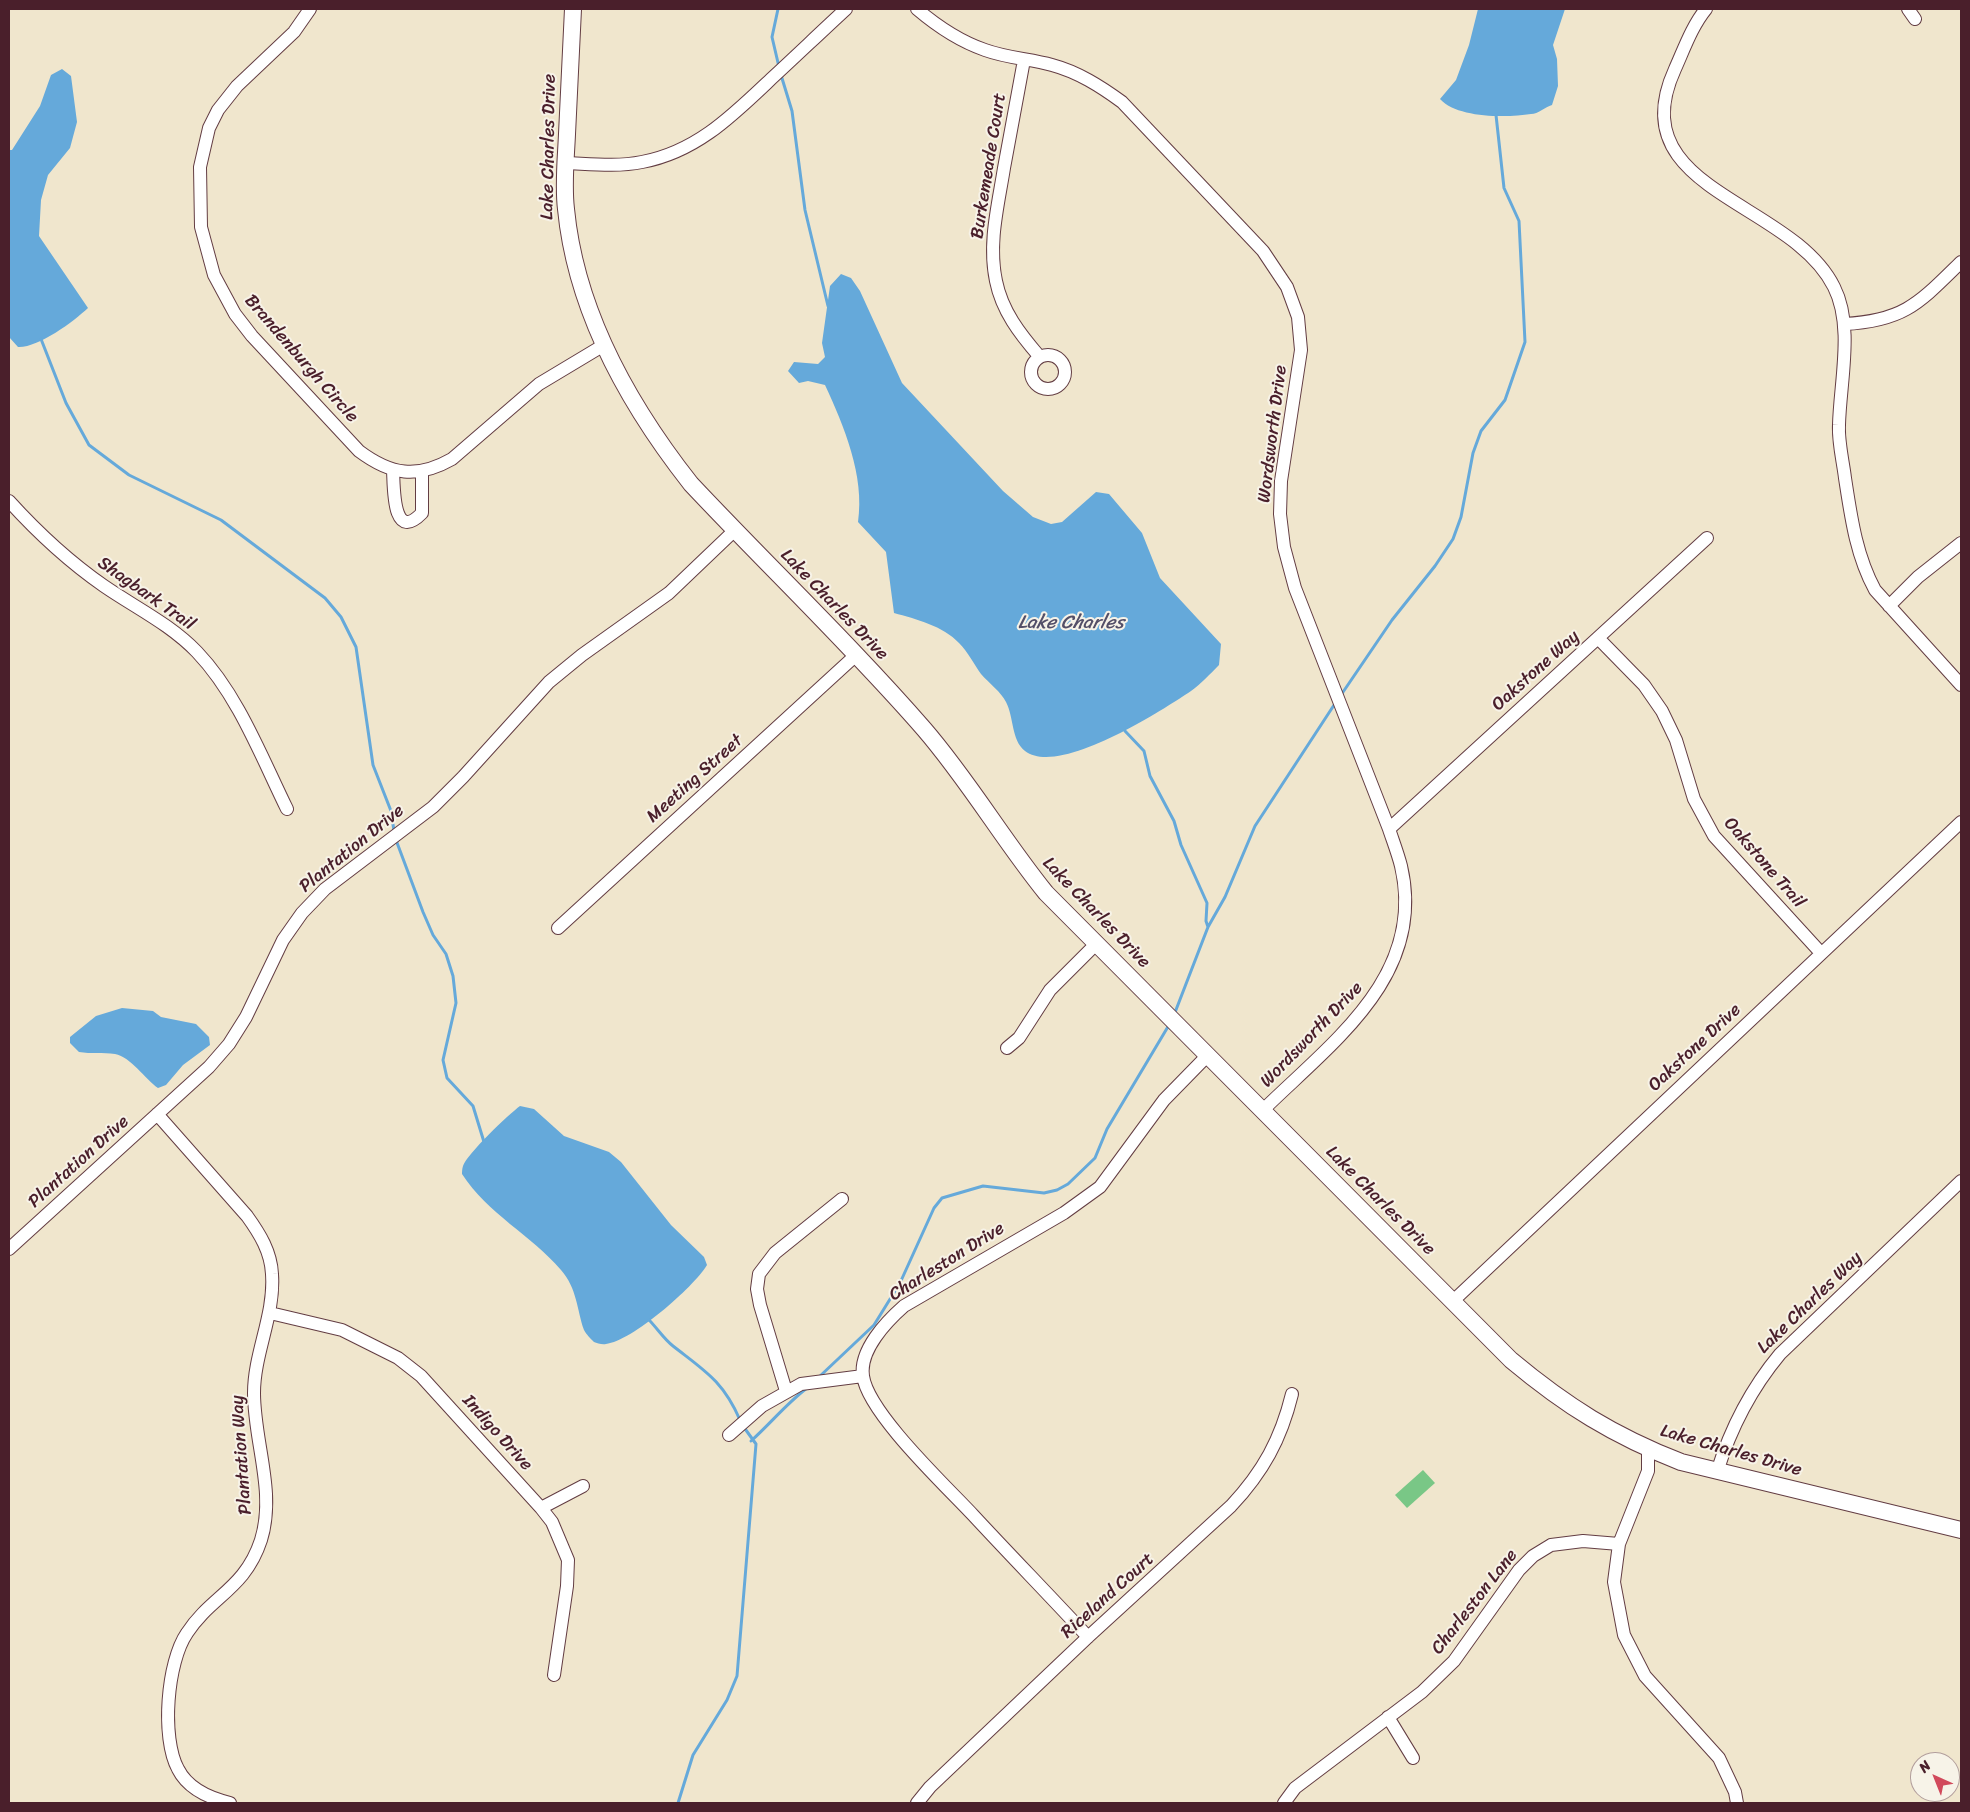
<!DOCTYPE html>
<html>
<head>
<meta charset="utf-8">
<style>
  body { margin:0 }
  #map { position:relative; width:1970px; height:1812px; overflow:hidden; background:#f0e6cd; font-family:Sriracha,sans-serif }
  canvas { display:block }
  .frame { position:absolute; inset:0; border:10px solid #4a1f2b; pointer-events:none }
  .north { position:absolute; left:1910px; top:1752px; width:50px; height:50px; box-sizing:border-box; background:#f7f3e8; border:1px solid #b29e9c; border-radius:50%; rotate:316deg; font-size:14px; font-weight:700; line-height:20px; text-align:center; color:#4a1f2b }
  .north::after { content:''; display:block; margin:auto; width:18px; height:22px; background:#d1495b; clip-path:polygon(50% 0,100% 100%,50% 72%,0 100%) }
</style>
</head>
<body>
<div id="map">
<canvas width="1970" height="1812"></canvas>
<div class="frame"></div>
<div class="north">N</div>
</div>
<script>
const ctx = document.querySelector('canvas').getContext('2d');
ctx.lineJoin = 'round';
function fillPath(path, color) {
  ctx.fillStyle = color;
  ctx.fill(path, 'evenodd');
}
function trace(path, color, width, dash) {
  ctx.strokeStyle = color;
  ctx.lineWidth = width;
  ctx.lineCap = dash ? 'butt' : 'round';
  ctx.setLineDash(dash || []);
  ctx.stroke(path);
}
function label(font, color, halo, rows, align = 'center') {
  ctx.font = font + ' Sriracha,sans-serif';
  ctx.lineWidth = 4;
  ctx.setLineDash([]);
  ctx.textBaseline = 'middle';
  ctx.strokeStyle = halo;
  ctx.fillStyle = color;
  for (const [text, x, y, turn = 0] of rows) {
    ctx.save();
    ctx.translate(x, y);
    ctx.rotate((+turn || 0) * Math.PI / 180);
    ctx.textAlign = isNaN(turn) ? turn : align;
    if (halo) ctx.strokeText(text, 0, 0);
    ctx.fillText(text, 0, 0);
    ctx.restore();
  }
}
const green = new Path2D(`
  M1423 1470 1435 1483 1407 1508 1395 1495Z`);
const water = new Path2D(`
  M1478 9H1565L1553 45 1557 59 1558 86 1552 105C1545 107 1538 114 1531 114 1506 118 1457 118 1440 99L1456 80 1469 45Z
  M62 69 71 76 77 122 70 148 48 175 41 200 39 236 88 308C73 322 38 348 18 347L9 337V150H12L40 106 51 75Z
  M841 274 851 278 860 291 902 383 1003 491 1033 517 1051 524 1062 522 1096 492 1109 494 1142 533 1160 578 1221 644 1219 665C1210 674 1201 684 1191 691 1161 711 1059 777 1025 751 1011 740 1014 717 1006 702 1001 692 989 683 981 674 974 664 968 652 959 643 943 626 916 619 894 613L886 552 858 522C865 476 844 426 825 385L808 381 799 383 788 371 794 362 818 364 825 357 822 343 830 286Z
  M122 1008 153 1011 161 1017 196 1024 209 1037 210 1045 183 1065 166 1085 158 1088C145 1079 131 1057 115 1054 103 1052 91 1054 79 1052L70 1043V1037L96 1016Z
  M520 1106 534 1109 564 1136 609 1152 621 1162 671 1225 704 1257 707 1265C693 1288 632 1341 606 1344 602 1345 597 1343 594 1342 591 1339 586 1334 584 1330 577 1310 577 1288 561 1270 531 1235 488 1214 462 1174 462 1172 462 1169 463 1166 467 1154 509 1114 520 1106Z`);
const stream = new Path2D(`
  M778 9 772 37 779 67
  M781 75 792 111 805 210 828 306
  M41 339 66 403 89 445 129 475 221 520 325 598 341 617 356 647 373 765 391 811 394 831
  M1341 695 1392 620 1435 566 1453 539 1461 517 1473 453 1481 431 1505 400 1525 342 1519 221 1504 188 1496 115
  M1125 731 1144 751 1150 776 1174 821 1181 845 1207 903 1206 921 1208 927
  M396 840 423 912 433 935 446 954 453 976 456 1003 443 1060 447 1078 473 1106 484 1142
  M1174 1015 1208 927 1225 897 1255 826 1336 702
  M649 1320C657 1328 664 1339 673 1346 705 1371 723 1381 740 1420
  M819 1377 874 1325 900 1283 934 1208 942 1198 983 1186 1044 1193 1057 1190 1068 1184 1095 1158 1107 1129 1169 1025
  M751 1441C771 1423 786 1404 807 1388
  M678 1803 693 1755 727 1700 737 1676 756 1444 743 1426`);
const minor = new Path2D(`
  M310 9 294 32 237 86 218 110 209 128 200 167 201 227 214 275 235 314 252 336 359 451C391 475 417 479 452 459L539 384 604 345
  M917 9C937 26 959 41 985 50 1007 58 1030 59 1052 65 1078 72 1100 86 1122 102L1263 251 1287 287 1298 317 1301 350 1281 481 1280 514 1284 547 1295 588 1389 829C1393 841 1398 854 1401 866 1427 976 1331 1043 1262 1111
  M1706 9C1692 26 1684 49 1675 69 1619 191 1791 200 1834 287 1854 326 1840 382 1839 425 1838 442 1843 461 1845 478 1851 517 1856 555 1875 590L1961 685
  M1908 9 1915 19
  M1024 60C1017 96 1011 132 1004 168 998 206 988 243 996 281 1002 311 1020 334 1039 356
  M566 163C591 164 617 167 642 162 696 152 732 116 771 79 796 56 821 32 846 9
  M1844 324C1905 321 1920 302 1961 262
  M1031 372a17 17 0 1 1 34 0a17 17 0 1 1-34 0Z
  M393 470C394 486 392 544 422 513V471
  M9 501C38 533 68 561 104 586 136 608 170 624 197 652 238 695 261 756 287 809
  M1889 606 1918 577 1961 543
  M1598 638 1644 685 1662 711 1676 740 1694 799 1714 836 1821 953
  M1389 829 1707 538
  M558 928 855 656
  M1007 1048 1019 1038 1050 990 1096 944
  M157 1114 247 1216C260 1234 271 1252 272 1274 275 1315 254 1353 254 1393 254 1442 276 1492 261 1540 245 1589 211 1596 187 1633 167 1662 161 1738 178 1769 188 1789 209 1798 230 1803
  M9 1249 209 1067 229 1044 246 1017 283 940 302 913 325 889 433 807 463 777 549 682 582 655 669 593 735 530
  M1453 1301 1961 822
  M270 1313 342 1330 398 1358 421 1376 541 1508 552 1522 568 1560 567 1586 554 1675
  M786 1391 760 1305 757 1289 759 1274 775 1253 842 1199
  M729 1435 762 1406 801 1384 863 1376
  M1648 1449V1471L1619 1544 1614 1582 1624 1635 1645 1676 1719 1758 1735 1792 1737 1803
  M1717 1472C1731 1427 1750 1390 1780 1354L1961 1181
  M541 1508 583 1486
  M1088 1637C1050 1596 1011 1556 973 1515 946 1486 868 1413 863 1376 859 1350 887 1321 904 1306L1064 1213 1100 1187 1164 1100 1207 1056
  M1388 1717 1413 1758
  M917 1803 930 1787 1088 1637 1231 1506C1263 1472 1281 1439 1292 1394
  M1284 1803 1295 1788 1422 1692 1454 1661 1519 1570 1533 1556 1551 1545 1583 1541 1619 1544`);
const tertiary = new Path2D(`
  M573 9C571 50 569 92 567 134 566 158 563 184 566 209 576 312 628 404 691 484 768 566 850 644 924 729 969 781 1003 840 1046 893L1511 1360C1566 1406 1614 1436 1681 1462L1961 1530`);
const streetNames = [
  ["Lake Charles Drive",549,147,-89],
  ["Burkemeade Court",989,166,-81],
  ["Brandenburgh Circle",301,359,49],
  ["Wordsworth Drive",1273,434,-83],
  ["Shagbark Trail",146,594,35],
  ["Lake Charles Drive",834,605,46],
  ["Oakstone Way",1536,671,-42],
  ["Meeting Street",695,779,-42],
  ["Plantation Drive",352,849,-39],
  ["Oakstone Trail",1764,863,49],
  ["Lake Charles Drive",1096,913,46],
  ["Wordsworth Drive",1312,1035,-46],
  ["Oakstone Drive",1695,1048,-43],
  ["Plantation Drive",79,1162,-42],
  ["Lake Charles Drive",1380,1201,45],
  ["Charleston Drive",947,1262,-32],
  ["Lake Charles Way",1810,1303,-44],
  ["Indigo Drive",497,1433,48],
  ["Lake Charles Drive",1731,1451,16],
  ["Plantation Way",242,1455,-94],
  ["Riceland Court",1108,1596,-42],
  ["Charleston Lane",1475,1602,-52]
];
const waterNames = [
  ["Lake Charles",1071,623]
];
fillPath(green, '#79c786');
fillPath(water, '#65a9da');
trace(stream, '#65a9da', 3);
trace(minor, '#633d43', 14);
trace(tertiary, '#633d43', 18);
trace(minor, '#fff', 12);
trace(tertiary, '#fff', 16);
label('18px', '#4a1f2b', '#f7f3e8', streetNames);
label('italic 19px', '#534f68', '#f7f3e8', waterNames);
</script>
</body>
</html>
